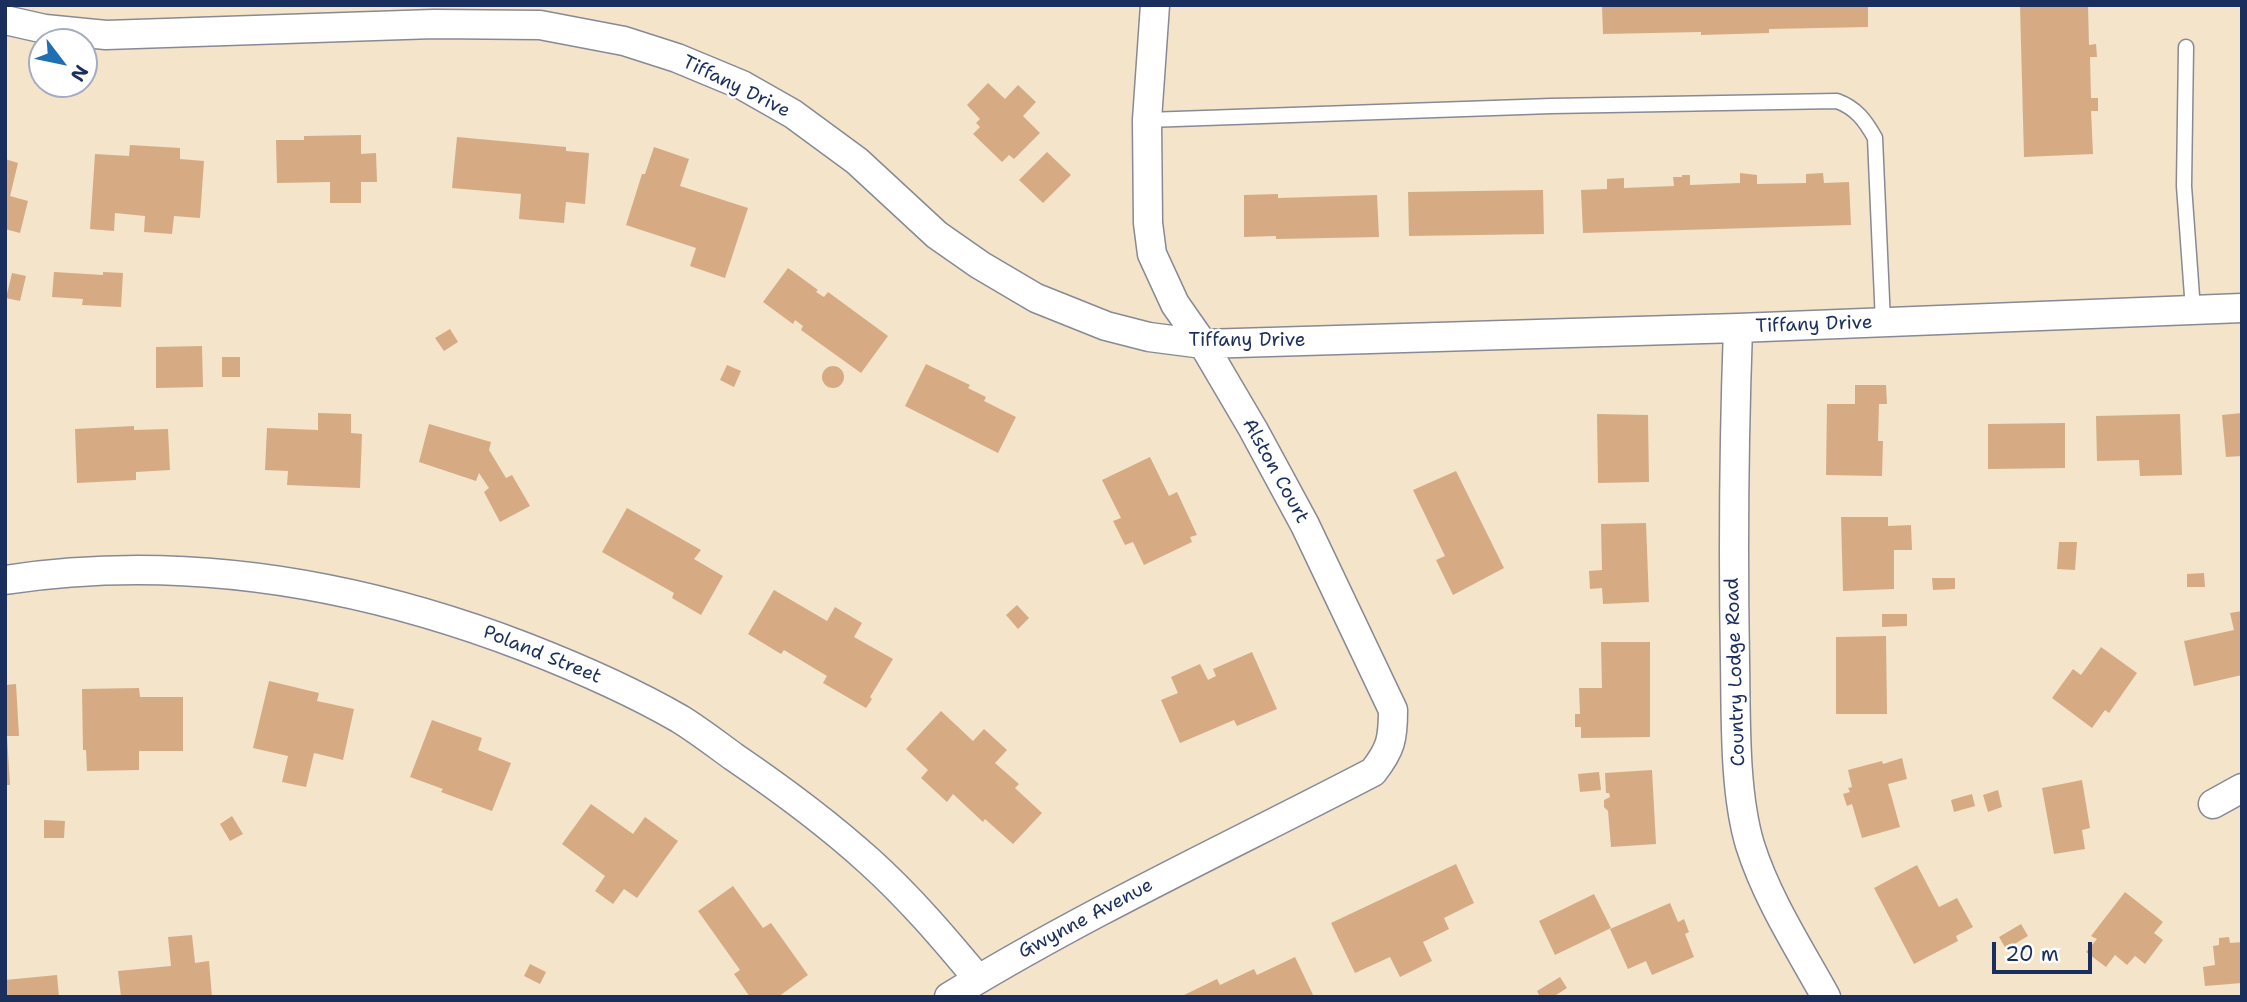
<!DOCTYPE html>
<html>
<head>
<meta charset="utf-8">
<style>
  body { margin:0 }
  #map { position:relative; width:2247px; height:1002px; overflow:hidden; background:#f3e4ca; font-family:"Shantell Sans",sans-serif }
  canvas { display:block }
  .frame { position:absolute; inset:0; border:7px solid #1b2f5e; pointer-events:none }
  .north { position:absolute; left:28px; top:28px; width:70px; height:70px; box-sizing:border-box; background:#fff; border:2px solid #a4acbf; border-radius:50%; rotate:122deg; font-size:19px; font-weight:700; line-height:28px; text-align:center; color:#1b2f5e }
  .north::after { content:''; display:block; margin:auto; width:24px; height:32px; background:#1f6fb2; clip-path:polygon(50% 0,100% 100%,50% 72%,0 100%) }
  .scale { position:absolute; left:1992px; top:942px; width:100px; height:32px; box-sizing:border-box; border:4px solid #1b2f5e; border-top:0; padding-left:9px; font-size:21px; line-height:24px; white-space:nowrap; color:#1b2f5e; -webkit-text-stroke:5px #fff; paint-order:stroke }
</style>
</head>
<body>
<div id="map">
<canvas width="2247" height="1002"></canvas>
<div class="frame"></div>
<div class="north">N</div>
<div class="scale">20 m</div>
</div>
<script>
const ctx = document.querySelector('canvas').getContext('2d');
ctx.lineJoin = 'round';
function fillPath(path, color) {
  ctx.fillStyle = color;
  ctx.fill(path, 'evenodd');
}
function trace(path, color, width, dash) {
  ctx.strokeStyle = color;
  ctx.lineWidth = width;
  ctx.lineCap = dash ? 'butt' : 'round';
  ctx.setLineDash(dash || []);
  ctx.stroke(path);
}
function label(font, color, halo, rows, align = 'center') {
  ctx.font = font + ' "Shantell Sans",sans-serif';
  ctx.lineWidth = 5;
  ctx.setLineDash([]);
  ctx.textBaseline = 'middle';
  ctx.strokeStyle = halo;
  ctx.fillStyle = color;
  for (const [text, x, y, turn = 0] of rows) {
    ctx.save();
    ctx.translate(x, y);
    ctx.rotate((+turn || 0) * Math.PI / 180);
    ctx.textAlign = isNaN(turn) ? turn : align;
    if (halo) ctx.strokeText(text, 0, 0);
    ctx.fillText(text, 0, 0);
    ctx.restore();
  }
}
const building = new Path2D(`
  M1602 5H1868V27L1769 29V33L1701 35V32L1603 34Z
  M2020 5H2088L2089 45 2096 44 2097 57H2090L2091 98H2098V111H2091L2093 154 2024 157Z
  M988 83 1005 99 1018 85 1036 102 1023 116 1040 133 1014 159 1009 155 1002 162 973 134 980 127 976 123 980 119 967 105Z
  M361 135V154L376 153 377 182H361V203H330V182L277 183 276 140H304V136Z
  M457 137 566 147V151L589 153 585 204 566 202 564 223 519 219 521 194 452 188Z
  M130 145 180 148V159L204 161 200 218 174 216 172 234 144 232 145 216 115 213 114 231 90 229 95 154 129 156Z
  M654 147 689 159 680 186 748 208 725 278 690 266 696 248 626 225 642 174H645Z
  M1047 152 1071 175 1043 203 1019 180Z
  M5 159 18 163 10 196 28 201 20 233 5 229Z
  M1740 173 1757 175V184L1806 183V174L1823 173 1824 183 1849 182 1851 225 1583 233 1581 190 1607 189V179L1624 178V188L1674 186 1673 177H1682V175H1690V185L1740 183Z
  M1543 190 1544 234 1409 236 1408 192Z
  M1278 194V198L1377 195 1379 237 1276 239V236L1244 237V195Z
  M788 268 818 290 816 292 824 297 828 292 888 336 861 373 801 330 803 326 795 320 793 324 763 302Z
  M54 272 103 275V272L123 273 121 307 82 305 83 299 52 297Z
  M12 273 26 276 20 301 6 298Z
  M450 329 458 342 444 351 435 338Z
  M202 346 203 387 156 388V347Z
  M222 357H240V377H222Z
  M926 364 970 385 968 388 986 397 984 401 1016 417 998 453 905 406Z
  M727 365 741 371 734 387 720 380Z
  M822 377a11 11 0 1 1 22 0a11 11 0 1 1-22 0Z
  M1855 385H1886L1887 404H1879L1878 441H1883L1882 476 1826 475 1827 404H1855Z
  M318 413 351 414V433L362 434 360 488 287 485 288 471 265 470 267 428 318 430Z
  M2242 413V456L2226 457 2222 415Z
  M1597 414 1648 415 1649 482 1598 483Z
  M2180 414 2182 475 2140 476 2139 460 2097 461 2096 416Z
  M2065 423V468L1988 469V424Z
  M429 424 491 442 489 450 506 478 512 475 530 506 500 522 484 492 489 488 479 473 476 481 419 462Z
  M134 426V430L168 429 170 470 136 472V480L77 483 75 429Z
  M1150 457 1169 496 1177 492 1197 535 1190 537 1192 542 1144 565 1133 542 1125 545 1113 521 1121 518 1102 480Z
  M1456 471 1504 568 1453 595 1436 560 1445 556 1413 490Z
  M627 508 701 550 694 559 723 576 701 615 672 598 674 593 602 552Z
  M1841 517H1888V526L1911 525 1912 550H1894V589L1843 591Z
  M1646 523 1649 602 1603 604 1602 588 1590 589 1589 571 1602 570 1601 524Z
  M2059 542H2077L2075 570 2057 569Z
  M2204 573 2205 587H2187V574Z
  M1932 578H1955V589L1933 590Z
  M774 590 827 621 835 607 862 623 854 637 893 659 870 697 872 699 866 708 823 683 827 676 784 650 781 654 748 634Z
  M1017 605 1029 618 1018 629 1006 615Z
  M2242 611V675L2194 686 2184 641 2234 630 2230 613Z
  M1882 614H1907V626L1882 627Z
  M1886 636 1887 714H1836V637Z
  M1601 642H1650V737L1581 738V727H1575V714H1580L1579 688H1602Z
  M2101 647 2137 673 2109 713 2105 710 2092 728 2052 698 2073 669 2081 675Z
  M1252 652 1277 709 1237 726 1234 720 1180 743 1161 700 1178 693 1171 677 1200 664 1208 680 1216 676 1213 669Z
  M269 681 319 693 317 701 354 709 343 760 314 753 306 787 282 782 288 756 253 748Z
  M16 684 19 736H7L10 785H5V685Z
  M139 688 140 697H183V751H139V770L87 771 86 750H83L82 689Z
  M941 711 973 741 984 729 1007 750 995 763 1019 784 1015 788 1042 813 1013 844 985 819 983 822 953 794 947 802 921 778 928 770 906 749Z
  M432 720 482 738 478 750 511 763 492 811 441 792 443 789 410 777Z
  M1902 758 1907 779 1888 784 1900 827 1862 838 1852 804 1847 806 1843 794 1850 792 1848 788 1852 787 1848 770 1882 761 1883 764Z
  M1652 770 1656 844 1611 847 1608 811 1604 807V800L1610 797 1609 793H1606L1605 773Z
  M1599 772 1601 790 1580 792 1578 774Z
  M2082 780 2090 828 2082 830 2085 849 2054 854 2042 788Z
  M1998 790 2002 807 1988 812 1983 795Z
  M1972 794 1975 806 1954 812 1951 800Z
  M591 804 633 834 645 817 678 841 637 898 624 889 613 904 595 891 605 876 562 844Z
  M232 816 243 834 230 841 220 824Z
  M44 820 65 821 64 838H44Z
  M1456 864 1474 903 1444 918 1449 929 1423 942 1432 961 1400 977 1390 957 1355 973 1331 923Z
  M1917 865 1939 907 1957 898 1973 927 1956 936 1958 941 1914 964 1874 888Z
  M733 886 763 928 771 923 808 975 778 997H750L734 974 740 970 698 911Z
  M2125 892 2163 922 2154 933 2163 940 2145 964 2135 956 2127 965 2115 955 2106 967 2086 952 2097 939 2091 936Z
  M1594 894 1611 928 1555 955 1539 921Z
  M1670 903 1678 922 1684 919 1689 932 1685 934 1694 957 1652 975 1646 961 1628 969 1610 929Z
  M2021 924 2028 936 2006 949 1999 937Z
  M192 935 195 963 209 961 212 997H121L118 971 171 966 168 937Z
  M2229 937 2230 943 2242 942V983L2205 986 2203 967 2215 965 2213 946 2219 945V938Z
  M1295 957 1314 997H1180L1217 979 1220 985 1254 969 1257 975Z
  M530 964 546 972 540 984 524 976Z
  M57 975 59 997H5V980Z
  M1560 977 1567 988 1553 997H1540L1537 991Z`);
const service = new Path2D(`
  M2186 47 2184 186 2193 310
  M1147 120 1551 106 1837 101C1856 108 1865 120 1875 138L1883 323`);
const minor = new Path2D(`
  M5 20 45 29 106 35 434 24 540 25 624 41 677 58 742 85 793 114 857 161 937 235 980 265 1036 298 1106 326 1149 337 1203 344 1738 328 2242 308
  M1738 328C1734 439 1733 550 1735 661 1736 718 1734 792 1750 845 1767 899 1799 948 1826 997
  M5 580C183 553 358 583 525 647 579 668 630 690 680 719 698 730 716 744 734 757 781 789 827 823 869 861 909 897 944 938 978 979
  M2213 804 2242 788
  M949 997C1086 913 1231 846 1373 772 1391 749 1393 739 1393 710L1305 525 1253 429 1203 344 1175 304 1152 254 1148 223 1147 120 1155 5`);
const streetNames = [
  ["Tiffany Drive",736,87,26],
  ["Tiffany Drive",1814,325,-2],
  ["Tiffany Drive",1247,341],
  ["Alston Court",1275,471,61],
  ["Poland Street",542,655,22],
  ["Country Lodge Road",1736,672,-92],
  ["Gwynne Avenue",1086,919,-28]
];
fillPath(building, '#d6ab84');
trace(service, '#878a94', 17);
trace(minor, '#878a94', 31);
trace(service, '#fff', 14);
trace(minor, '#fff', 28);
label('19px', '#1b2f5e', '#fff', streetNames);
</script>
</body>
</html>
